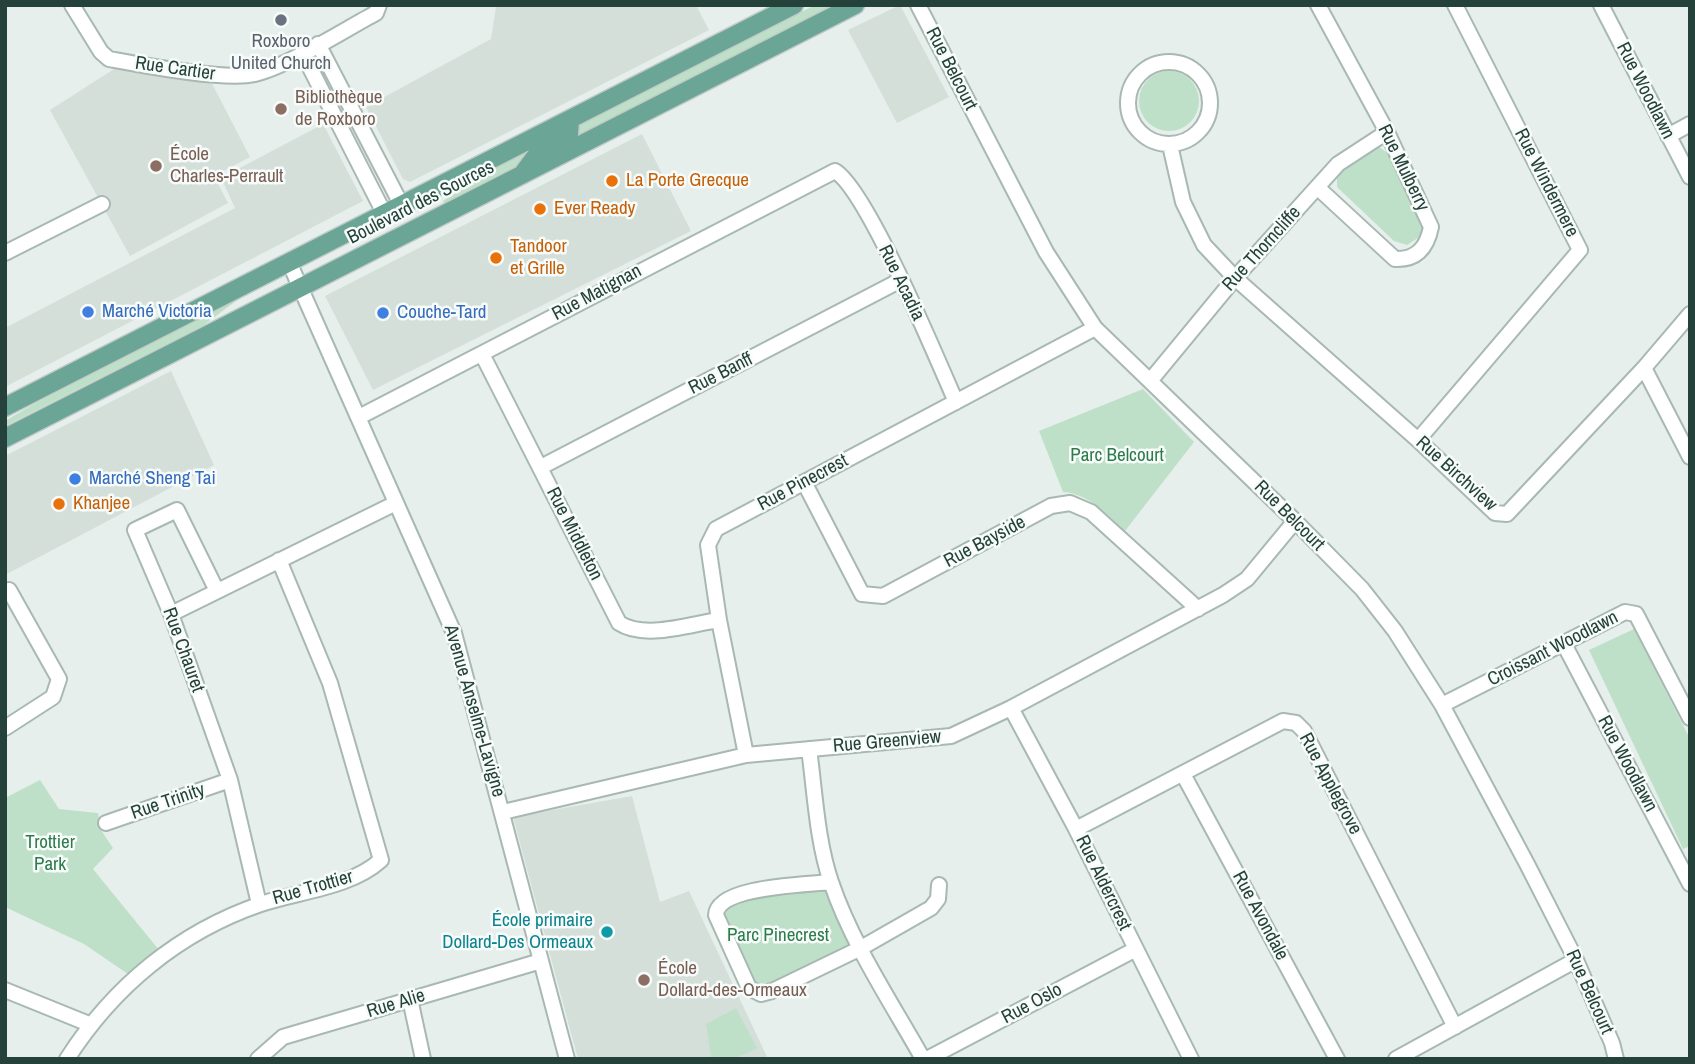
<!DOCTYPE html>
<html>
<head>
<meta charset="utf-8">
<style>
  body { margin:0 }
  #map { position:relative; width:1695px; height:1064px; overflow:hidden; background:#e6efeb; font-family:"Archivo Narrow",sans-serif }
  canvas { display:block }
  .frame { position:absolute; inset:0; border:7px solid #24423a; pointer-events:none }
</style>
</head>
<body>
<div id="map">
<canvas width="1695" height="1064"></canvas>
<div class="frame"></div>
</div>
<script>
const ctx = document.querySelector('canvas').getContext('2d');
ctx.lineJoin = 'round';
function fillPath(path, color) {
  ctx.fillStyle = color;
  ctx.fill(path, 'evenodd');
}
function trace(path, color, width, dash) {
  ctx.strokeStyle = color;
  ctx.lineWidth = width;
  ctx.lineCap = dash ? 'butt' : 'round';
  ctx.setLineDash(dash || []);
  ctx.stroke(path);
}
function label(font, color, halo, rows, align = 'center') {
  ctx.font = font + ' "Archivo Narrow",sans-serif';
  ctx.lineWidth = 5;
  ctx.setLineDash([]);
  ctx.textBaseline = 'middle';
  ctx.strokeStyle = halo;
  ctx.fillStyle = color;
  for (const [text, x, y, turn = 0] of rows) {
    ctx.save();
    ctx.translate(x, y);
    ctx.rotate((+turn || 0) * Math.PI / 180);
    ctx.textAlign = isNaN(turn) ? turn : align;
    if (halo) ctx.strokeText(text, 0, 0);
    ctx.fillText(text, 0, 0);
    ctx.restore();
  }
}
const built = new Path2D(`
  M499 5H696L709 30 410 182 403 179 366 107 491 39 496 7Z
  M900 5 949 97 897 123 848 30Z
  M125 62 205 70 250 157 214 176 228 203 130 256 50 110Z
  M323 124 363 201 5 387V328L235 208 221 178Z
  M642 134 691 231 373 390 325 296Z
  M171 371 214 465 5 575V456Z
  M632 796 660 902 689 891 768 1059H578L513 817Z`);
const green = new Path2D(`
  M815 5H833L577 136 580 125Z
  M1139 101a30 30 0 1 1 60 0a30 30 0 1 1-60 0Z
  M537 147 520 164 444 203 443 201 488 172Z
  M1379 147 1389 154 1424 225 1421 236 1407 245 1394 241 1337 187V173Z
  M240 298 204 325 5 426V421L34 404Z
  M1143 389 1194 442 1125 531C1106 514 1090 494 1063 492L1039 431Z
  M1634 629 1690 739V846L1683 849 1589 650Z
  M40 780 59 809 98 813 101 830 113 848 93 869 159 950 128 974 84 944 5 907V798Z
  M822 886 852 944 762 988 753 984 722 914C737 891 795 890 822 886Z
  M736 1008 757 1048C742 1056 728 1063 711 1057L706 1024Z`);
const minor = new Path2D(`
  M72 5 101 52 109 59C142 65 225 81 255 74 288 66 344 30 376 13L379 5
  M918 5 1046 252 1095 328 1295 521 1362 589 1395 631 1442 705 1527 864 1576 960 1612 1043 1616 1059
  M1601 5 1690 177
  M318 44 401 204
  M302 52 384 213
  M1128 103a41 41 0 1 1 82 0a41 41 0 1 1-82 0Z
  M1668 136 1690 124
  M1170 145 1183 202 1204 245 1235 278 1418 440 1495 513 1507 514 1644 368 1690 314
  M1317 187 1395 259C1417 260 1427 247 1431 227L1387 132 1318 5
  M5 253 102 204
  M289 262 454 633 567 1059
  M482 354 619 623C645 640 690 624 719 620
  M1644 368 1690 457
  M1150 381 1235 278 1338 164 1387 132
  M359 417 835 171C867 190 937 359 956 402
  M1418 440 1580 250 1455 5
  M541 467 901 280
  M804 482 862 594 883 596 1051 506 1070 503 1091 512 1198 609
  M217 591 177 510 135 530 171 614 230 780 259 904
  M5 592 9 590 59 679 53 697 5 728
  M171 614 396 503
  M1564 644 1690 884
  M1442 705 1625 612 1636 614 1690 718
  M1011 708 1076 829 1191 1059
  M809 749C815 793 817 841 831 882 852 944 891 1002 923 1059
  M746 755 719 620 708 545 716 529 1095 328
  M1183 774 1337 1059
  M503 812 746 755 951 736 1011 708 1223 595 1247 579 1295 521
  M106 823 230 780
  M1076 829 1283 721 1296 723 1304 731 1455 1027
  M830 882C806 885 717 886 716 915L749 988 761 994 772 991 861 948 931 908 938 899 939 885
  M5 990 89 1024
  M410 999 423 1059
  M67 1059C113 987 179 932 261 904 299 891 350 888 381 860L330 683 279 560
  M258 1059 283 1037 541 961
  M927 1059 1136 949
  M1396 1059 1576 960`);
const major = new Path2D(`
  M524 172 539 152 569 134 570 120
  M5 407 794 5
  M5 438 855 5`);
const markers = [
  [281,20,7,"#6b7280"],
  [281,109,7,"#8d6e63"],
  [156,166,7,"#8d6e63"],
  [612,181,7,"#e8710a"],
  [540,209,7,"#e8710a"],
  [496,258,7,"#e8710a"],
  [88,312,7,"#3f7fe0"],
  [383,313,7,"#3f7fe0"],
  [75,479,7,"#3f7fe0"],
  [59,504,7,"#e8710a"],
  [607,932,7,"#0f9aa8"],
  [644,980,7,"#8d6e63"]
];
const worshipNames = [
  ["Roxboro",281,42],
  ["United Church",281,64]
];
const streetNames = [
  ["Rue Cartier",175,69,8],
  ["Rue Belcourt",951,69,63],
  ["Rue Woodlawn",1645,91,63],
  ["Rue Mulberry",1403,168,64],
  ["Rue Windermere",1546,183,63],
  ["Boulevard des Sources",421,203,-27],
  ["Rue Thorncliffe",1262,249,-48],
  ["Rue Acadia",901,283,64],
  ["Rue Matignan",597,293,-28],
  ["Rue Banff",721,374,-27],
  ["Rue Birchview",1456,474,42],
  ["Rue Pinecrest",803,483,-28],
  ["Rue Belcourt",1289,516,45],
  ["Rue Middleton",574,534,63],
  ["Rue Bayside",985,542,-28],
  ["Croissant Woodlawn",1553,649,-27],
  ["Rue Chauret",183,650,70],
  ["Avenue Anselme-Lavigne",474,711,74],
  ["Rue Greenview",887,742,-5],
  ["Rue Woodlawn",1627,764,62],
  ["Rue Applegrove",1330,784,62],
  ["Rue Trinity",168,802,-19],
  ["Rue Aldercrest",1103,883,64],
  ["Rue Trottier",313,888,-16],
  ["Rue Avondale",1260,916,62],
  ["Rue Belcourt",1589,992,66],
  ["Rue Alie",396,1004,-17],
  ["Rue Oslo",1032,1004,-28]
];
const educationNames = [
  ["Bibliothèque",295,98],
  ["de Roxboro",295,120],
  ["École",170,155],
  ["Charles-Perrault",170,177],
  ["École",658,969],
  ["Dollard-des-Ormeaux",658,991]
];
const foodNames = [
  ["La Porte Grecque",626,181],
  ["Ever Ready",554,209],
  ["Tandoor",510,247],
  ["et Grille",510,269],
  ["Khanjee",73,504]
];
const shopNames = [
  ["Marché Victoria",102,312],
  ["Couche-Tard",397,313],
  ["Marché Sheng Tai",89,479]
];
const parkNames = [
  ["Parc Belcourt",1117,456],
  ["Trottier",50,843],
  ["Park",50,865],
  ["Parc Pinecrest",778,936]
];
const cultureNames = [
  ["École primaire",593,921],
  ["Dollard-Des Ormeaux",593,943]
];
fillPath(built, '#d4dfda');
fillPath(green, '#bfe0c8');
trace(minor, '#a8b8b2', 18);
trace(major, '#c2cac8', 21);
trace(minor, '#fff', 14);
trace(major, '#6aa596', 18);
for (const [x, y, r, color] of markers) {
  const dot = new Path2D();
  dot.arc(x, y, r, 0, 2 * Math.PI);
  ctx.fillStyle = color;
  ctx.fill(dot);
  trace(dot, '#f7fbf9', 2.5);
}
label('19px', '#5b616d', '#f7fbf9', worshipNames);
label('19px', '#24423a', '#f7fbf9', streetNames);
label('19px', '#785e54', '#f7fbf9', educationNames, 'left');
label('19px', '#c56008', '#f7fbf9', foodNames, 'left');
label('19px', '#366cbe', '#f7fbf9', shopNames, 'left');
label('19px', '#2d7a4b', '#f7fbf9', parkNames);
label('19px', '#0d838f', '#f7fbf9', cultureNames, 'right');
</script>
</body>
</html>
